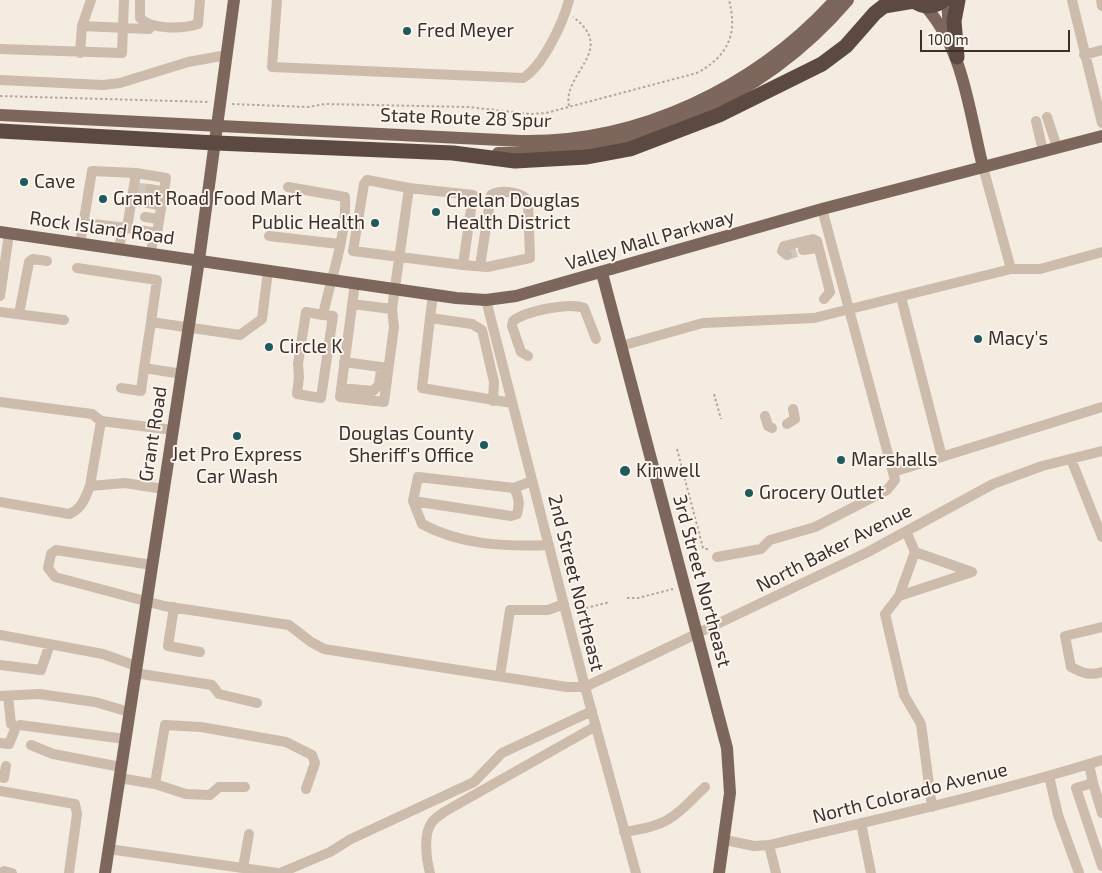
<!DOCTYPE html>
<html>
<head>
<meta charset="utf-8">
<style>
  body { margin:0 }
  #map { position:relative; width:1102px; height:873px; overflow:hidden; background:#f4ebe1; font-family:"Exo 2",sans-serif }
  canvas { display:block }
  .scale { position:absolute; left:920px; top:30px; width:150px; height:22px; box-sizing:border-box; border:2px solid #3b302b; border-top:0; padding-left:6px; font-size:15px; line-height:18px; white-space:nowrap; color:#3b302b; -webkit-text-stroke:4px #fbf5ee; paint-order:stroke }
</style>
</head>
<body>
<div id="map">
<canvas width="1102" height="873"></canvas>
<div class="scale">100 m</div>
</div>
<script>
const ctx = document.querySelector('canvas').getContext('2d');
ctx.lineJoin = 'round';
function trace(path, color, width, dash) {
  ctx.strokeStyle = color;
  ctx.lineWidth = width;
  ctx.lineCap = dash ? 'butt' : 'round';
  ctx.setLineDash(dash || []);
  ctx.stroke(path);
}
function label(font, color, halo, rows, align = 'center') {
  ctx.font = font + ' "Exo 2",sans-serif';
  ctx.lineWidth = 4;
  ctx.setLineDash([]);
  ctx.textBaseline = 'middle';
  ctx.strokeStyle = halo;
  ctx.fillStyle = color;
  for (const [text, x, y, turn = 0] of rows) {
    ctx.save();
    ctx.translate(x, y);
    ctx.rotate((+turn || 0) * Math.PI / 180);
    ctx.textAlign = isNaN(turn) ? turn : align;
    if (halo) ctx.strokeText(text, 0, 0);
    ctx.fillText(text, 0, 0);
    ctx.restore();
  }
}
const minorTunnel = new Path2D(`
  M138 188 150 189
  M131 201 148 203
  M787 255 803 250`);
const path = new Path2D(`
  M0 96 210 102
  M232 104 308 107 325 104 469 107 530 114 546 113 697 73C728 56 738 34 729 0
  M569 106C562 73 618 50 573 17
  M714 394 721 419
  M677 449 703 548 710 550
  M627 598H638L673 589
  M590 639 582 609 610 602`);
const minor = new Path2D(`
  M140 0V18C152 30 182 29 198 24L200 0
  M277 0 272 67 523 78C543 66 563 23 569 0
  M1072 0 1102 123
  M1101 0 1102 6
  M82 26 149 29
  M0 49 122 53 124 0
  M80 53 82 26 91 0
  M1084 55 1102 50
  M0 80 103 85 120 83 188 62 227 55
  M1047 117 1057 147
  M1036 121 1043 151
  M983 167 1011 269
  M136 173 166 178 157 233 127 228Z
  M288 187 345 197C347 236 331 277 323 315L333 316 321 398 297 394 299 377 298 364 306 312 323 315
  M409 188 367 180 364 184 353 251 463 265
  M150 189 164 192
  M148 203 161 206
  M145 217 159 219
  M84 223 127 228
  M269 236 339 244
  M80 244 92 171 136 173
  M119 249 123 227
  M803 250 818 248
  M151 254 154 232
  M787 255 782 251 784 246 813 239 817 241 830 292 824 299
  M77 268 157 280 151 322 240 335 262 319 268 271
  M355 283 340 397 384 402 394 327 392 309 409 188 473 195 463 265 487 267 530 258 528 200C520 192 501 189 491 195L480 266
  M433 295 430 318 472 324 482 330 494 382 493 401
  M0 296 9 234
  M901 297 942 457
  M486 300 585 687 636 873
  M352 304 392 309
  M0 312 64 320
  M19 314 29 262 33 259 47 261
  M430 318 422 388 512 403
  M151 322 144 368 182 374
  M621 346 703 323 814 318 1011 269H1040L1102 252
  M528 356 521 352 512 326 513 321C526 311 569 302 584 308L596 339
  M344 362 388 368
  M121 388 141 391 144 368
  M341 388 373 391 379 385 381 370
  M0 402 92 414 101 421
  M765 416 768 426 772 428
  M787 424 795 419 793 409
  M1071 459 1102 537
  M893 472 1102 407
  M532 481 514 488 418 477 413 501 422 524C461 545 505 547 549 545
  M164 489 125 483 90 486 101 421 173 430
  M413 501 511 516 517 514C520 504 519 497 514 488
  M0 502 69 514C82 509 85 498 90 486
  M906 531 915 552 972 572 899 596 885 614 904 695 921 724 932 807
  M717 557 761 549 770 540 815 527 887 490 895 480 822 209
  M152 565 56 550 51 554 48 568 55 577 164 606 289 625 311 642 324 649 567 687H585L868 552 993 484 1042 466 1102 451
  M899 596 915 552
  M174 607 168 646 200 652
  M1102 627 1065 636 1071 667C1083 673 1089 676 1102 672
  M0 635 103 654 136 666
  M0 665 41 670 50 644
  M135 673 212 685 219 694 257 703
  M500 676 510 610H548L564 604
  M0 696 39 694 95 702 129 712
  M8 696 11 724
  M0 743 9 744 16 727 20 725 125 739
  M31 745 53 754 121 767
  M1089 764 1093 783 1076 788 1102 866
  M1049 776 1058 815 1079 873
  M0 777 4 778 6 766
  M119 778 155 784 165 725 201 727 286 742 312 755 315 763 306 789
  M1093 783 1102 813
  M155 784 186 794 210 795 219 787H245
  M0 791 75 804 77 814 69 873
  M861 823 871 873
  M624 832C670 825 673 818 705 787
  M725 840 754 846 769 845C881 818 993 794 1102 760
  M769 845 776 873
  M108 849 243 868 249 834
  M243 868 277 873
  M4 871 12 873
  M280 873 330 852 351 839 474 782 502 753 592 711
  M430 873C426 859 423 834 432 822 435 818 440 815 444 812L596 726`);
const major = new Path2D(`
  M947 0 949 30
  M925 6C964 49 969 112 983 167
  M0 115 521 141C639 143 756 87 835 0
  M498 153C632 155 761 102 848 0
  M0 232 456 298 486 300 516 296 822 209 1102 136
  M602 273 727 748 730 793 719 873
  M105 873 199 260 234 0`);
const highway = new Path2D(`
  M912 0C923 8 934 8 944 0
  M957 57 954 21 958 0
  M0 131 216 143 453 153 515 161 587 157 630 149 719 115 822 64 846 46 875 13 884 6 914 1`);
const markers = [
  [407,31,5,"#1f5a5e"],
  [24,182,5,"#1f5a5e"],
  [103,199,5,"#1f5a5e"],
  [436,212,5,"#1f5a5e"],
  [375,223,5,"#1f5a5e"],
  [978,339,5,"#1f5a5e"],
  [269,347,5,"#1f5a5e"],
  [237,436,5,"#1f5a5e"],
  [484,445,5,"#1f5a5e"],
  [841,460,5,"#1f5a5e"],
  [625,471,6,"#1f5a5e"],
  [749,493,5,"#1f5a5e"]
];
const poiNames = [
  ["Fred Meyer",417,31],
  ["Cave",34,182],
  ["Grant Road Food Mart",113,199],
  ["Chelan Douglas",446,201],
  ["Health District",446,223],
  ["Public Health",365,223,"right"],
  ["Macy's",988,339],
  ["Circle K",279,347],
  ["Douglas County",474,434,"right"],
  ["Sheriff's Office",474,456,"right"],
  ["Jet Pro Express",237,455,"center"],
  ["Car Wash",237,477,"center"],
  ["Marshalls",851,460],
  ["Kinwell",636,471],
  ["Grocery Outlet",759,493]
];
const streetNames = [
  ["State Route 28 Spur",466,118,2],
  ["Rock Island Road",102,228,8],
  ["Valley Mall Parkway",650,240,-16],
  ["Grant Road",153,434,-81],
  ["North Baker Avenue",834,548,-27],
  ["3rd Street Northeast",702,581,75],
  ["2nd Street Northeast",576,583,76],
  ["North Colorado Avenue",910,793,-14]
];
trace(minorTunnel, '#cfc6bd', 10, [10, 5]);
trace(path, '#b9a596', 2, [2.5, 2.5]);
trace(minor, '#cdbbac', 10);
trace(major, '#7d675c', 12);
trace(highway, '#5c4a42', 15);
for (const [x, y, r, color] of markers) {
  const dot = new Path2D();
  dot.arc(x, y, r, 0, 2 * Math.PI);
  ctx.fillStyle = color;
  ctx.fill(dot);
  trace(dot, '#fbf5ee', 2);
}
label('19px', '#3b302b', '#fbf5ee', poiNames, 'left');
label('19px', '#3b302b', '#fbf5ee', streetNames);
</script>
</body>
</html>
